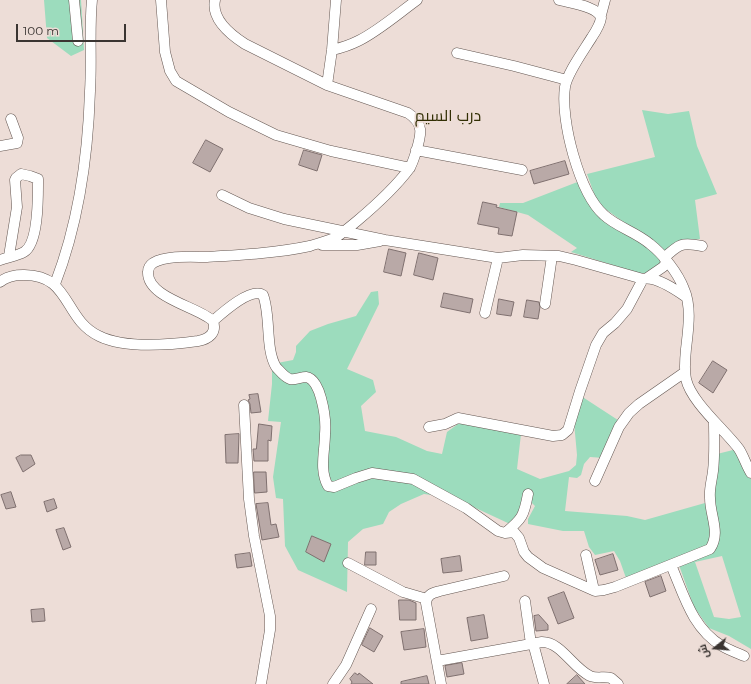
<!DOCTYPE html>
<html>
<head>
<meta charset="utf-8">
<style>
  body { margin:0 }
  #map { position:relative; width:751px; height:684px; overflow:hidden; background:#edddd7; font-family:Montserrat,Cairo,sans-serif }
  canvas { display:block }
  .north { position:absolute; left:695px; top:628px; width:40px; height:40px; -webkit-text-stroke:3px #edddd7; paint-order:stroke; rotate:253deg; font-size:11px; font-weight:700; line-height:16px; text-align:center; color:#3b3532 }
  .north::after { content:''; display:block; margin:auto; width:14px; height:18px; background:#3b3532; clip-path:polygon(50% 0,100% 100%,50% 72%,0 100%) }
  .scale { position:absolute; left:16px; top:24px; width:110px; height:18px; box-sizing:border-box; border:2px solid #3b3532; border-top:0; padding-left:5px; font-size:12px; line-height:14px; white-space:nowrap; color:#3b3532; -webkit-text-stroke:3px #edddd7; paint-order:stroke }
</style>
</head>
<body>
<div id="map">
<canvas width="751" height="684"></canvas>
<div class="north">ش</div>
<div class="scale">100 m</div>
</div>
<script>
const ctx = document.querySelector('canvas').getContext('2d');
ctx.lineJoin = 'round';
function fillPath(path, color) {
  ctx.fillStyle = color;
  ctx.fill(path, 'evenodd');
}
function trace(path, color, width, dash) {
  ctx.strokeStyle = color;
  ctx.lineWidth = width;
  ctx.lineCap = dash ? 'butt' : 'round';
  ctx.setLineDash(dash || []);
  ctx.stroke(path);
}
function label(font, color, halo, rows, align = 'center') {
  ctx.font = font + ' Montserrat,Cairo,sans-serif';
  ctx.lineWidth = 3.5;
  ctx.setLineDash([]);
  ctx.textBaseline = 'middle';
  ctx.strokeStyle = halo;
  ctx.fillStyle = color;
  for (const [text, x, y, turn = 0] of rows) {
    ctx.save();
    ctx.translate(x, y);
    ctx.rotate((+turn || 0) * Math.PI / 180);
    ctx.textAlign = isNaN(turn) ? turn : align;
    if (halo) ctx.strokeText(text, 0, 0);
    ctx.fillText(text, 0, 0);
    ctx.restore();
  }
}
const green = new Path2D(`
  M44 0H81L84 50 71 56 47 38Z
  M642 110 668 114 689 111 697 146 717 194 695 200 700 239 680 241 664 251 604 208 596 199 587 174 655 157Z
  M580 181 599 213 650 246 663 262 646 273H638L571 252 577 248 528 215 499 207 500 203H523Z
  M378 291 379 304 347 369 373 380 376 392 361 406 365 431 396 437 427 451 442 454 447 432 462 421 521 434 517 469 540 479 569 471 576 465 577 455 574 422 581 396 624 424 604 458 590 457 584 464 581 475 577 478 569 477 565 511 627 516 645 520 712 501 717 454 737 449 747 476 751 479V649L729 636 709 628 694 607 680 568 675 560 626 578 620 561 614 551 595 555 589 547 584 531H563L528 524V519L535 506 530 501 521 509 510 524 454 498 424 494 401 504 389 512 383 524 363 529 348 542 347 592 298 570 285 546 283 499 276 498 273 477 281 422 268 421 272 384V364L293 360 296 352V346L310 331 328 324 356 316 371 292ZM722 556 741 617 729 619 714 617 695 562Z`);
const building = new Path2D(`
  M206 140 223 149 210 172 193 163Z
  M304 150 322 155 317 171 299 165Z
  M565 161 569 174 534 184 530 171Z
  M483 202 497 205 496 207 517 212 512 236 498 234 499 228 478 224Z
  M389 249 406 253 401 276 384 272Z
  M419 253 438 258 433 280 414 275Z
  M444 293 473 299 470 313 441 307Z
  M499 299 514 302 511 316 497 314Z
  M527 300 539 302 540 307 538 319 524 317Z
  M713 361 727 370 713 393 699 383Z
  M258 394 261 412 251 413 250 404 248 400 250 399 249 395Z
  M259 424 272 426 271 441 268 440V461H254L253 449H256Z
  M239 434 238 463H226L225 435Z
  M21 455H31L35 464 23 472 16 458Z
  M254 472H266L267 492 255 493Z
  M11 492 16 507 6 509 1 495Z
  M54 499 57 508 47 512 44 502Z
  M268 503 271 525 276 524 279 537 262 540 256 504Z
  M64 528 71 547 63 550 56 530Z
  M312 536 331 544 324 562 306 552Z
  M366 552H376V565H365Z
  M250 553 252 566 237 568 235 555Z
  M613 554 618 570 600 575 595 560Z
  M460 556 462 571 443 573 441 559Z
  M661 576 666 591 650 597 645 582Z
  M564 592 574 618 558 624 548 598Z
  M399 600H409L416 603V620H400Z
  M44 609 45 621 32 622 31 610Z
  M484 615 488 638 471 641 467 618Z
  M539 615 548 625V630L536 631 534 616Z
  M370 628 383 636 374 652 362 645Z
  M424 629 426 647 404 650 401 632Z
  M462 663 464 674 447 677 445 666Z
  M355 673 358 675 359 673 373 684H351L352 682 350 679Z
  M577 675 585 684H567Z
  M427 676 429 684H401V682Z`);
const minor = new Path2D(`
  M74 0 78 41
  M161 0 165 52 170 71 176 81 229 112 276 135 331 151 410 168
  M215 0C211 19 231 35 245 44L327 85
  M559 0C570 3 598 6 601 18 600 25 596 31 592 37 584 50 567 73 565 87 560 119 579 193 604 215 617 227 636 232 650 244 663 254 678 273 684 289 692 307 688 331 686 349 685 359 684 370 686 379 691 402 725 430 739 449 744 457 746 465 751 473
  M601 15 605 0
  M332 50C341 48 350 45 358 41 377 32 399 13 417 0
  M457 53 514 66 567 80
  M0 146 17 143 18 138 11 119
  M416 150 522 170
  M222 195 249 208 284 219 385 240 498 258 523 255 559 256 576 260 643 279C656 276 676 290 686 297
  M322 245H357L380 241
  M664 258C679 244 681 242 702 246
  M0 260C8 257 17 256 24 252 39 243 38 195 38 179L30 176 21 174 16 178 15 180 17 207 9 256
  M647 278 663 267 667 262
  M0 282C6 277 15 275 23 275 71 274 63 319 99 336 125 349 169 345 198 341 209 339 217 333 213 321 199 307 147 298 148 272 148 268 150 265 153 263 167 255 192 257 207 257 241 255 277 253 310 246 319 243 330 241 338 236 345 231 351 226 357 221 376 205 394 189 409 169 412 165 414 158 416 152 421 135 425 124 408 113L327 85 332 50 336 0
  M55 284C79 222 88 157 90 91 92 61 89 30 92 0
  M545 304 552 256
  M485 313 498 258
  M213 321C222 313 251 287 263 295 271 315 265 349 276 367 280 371 284 377 290 379 295 380 301 377 306 377 314 378 319 390 321 398 324 409 326 423 325 434 325 451 319 470 328 486L334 487 356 478 372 473 413 479 466 508 498 531 505 533 514 532 519 538 524 552 528 557 543 568 595 591 604 590 615 587 710 549C721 533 710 516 710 498 709 489 712 480 713 471 715 454 714 438 714 421
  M244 405 249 499 254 536 270 616V630L261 684
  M429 427 445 424 458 418 553 436 562 435 568 430 580 391 596 345 603 333 615 323 627 309 643 279
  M595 481 619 427 629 413 639 404 685 372
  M505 533C522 519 524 516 528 494
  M586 555 594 590
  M348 563 403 592 427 599
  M671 565C684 595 692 628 722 646 729 650 737 653 744 656
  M525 601 531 644
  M533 643 544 684
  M437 661 542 642C561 642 572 667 590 676 597 679 604 676 611 678L618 684
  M333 684 346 665 371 609
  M441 684 426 603C427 594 433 593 440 591L504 576`);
const quarterNames = [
  ["درب السيم",448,116]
];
fillPath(green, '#9cdcbd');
fillPath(building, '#b9a9a7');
trace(building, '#7f706f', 1);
trace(minor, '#645752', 11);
trace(minor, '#fff', 10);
label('16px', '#322f04', '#edddd7', quarterNames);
</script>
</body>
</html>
